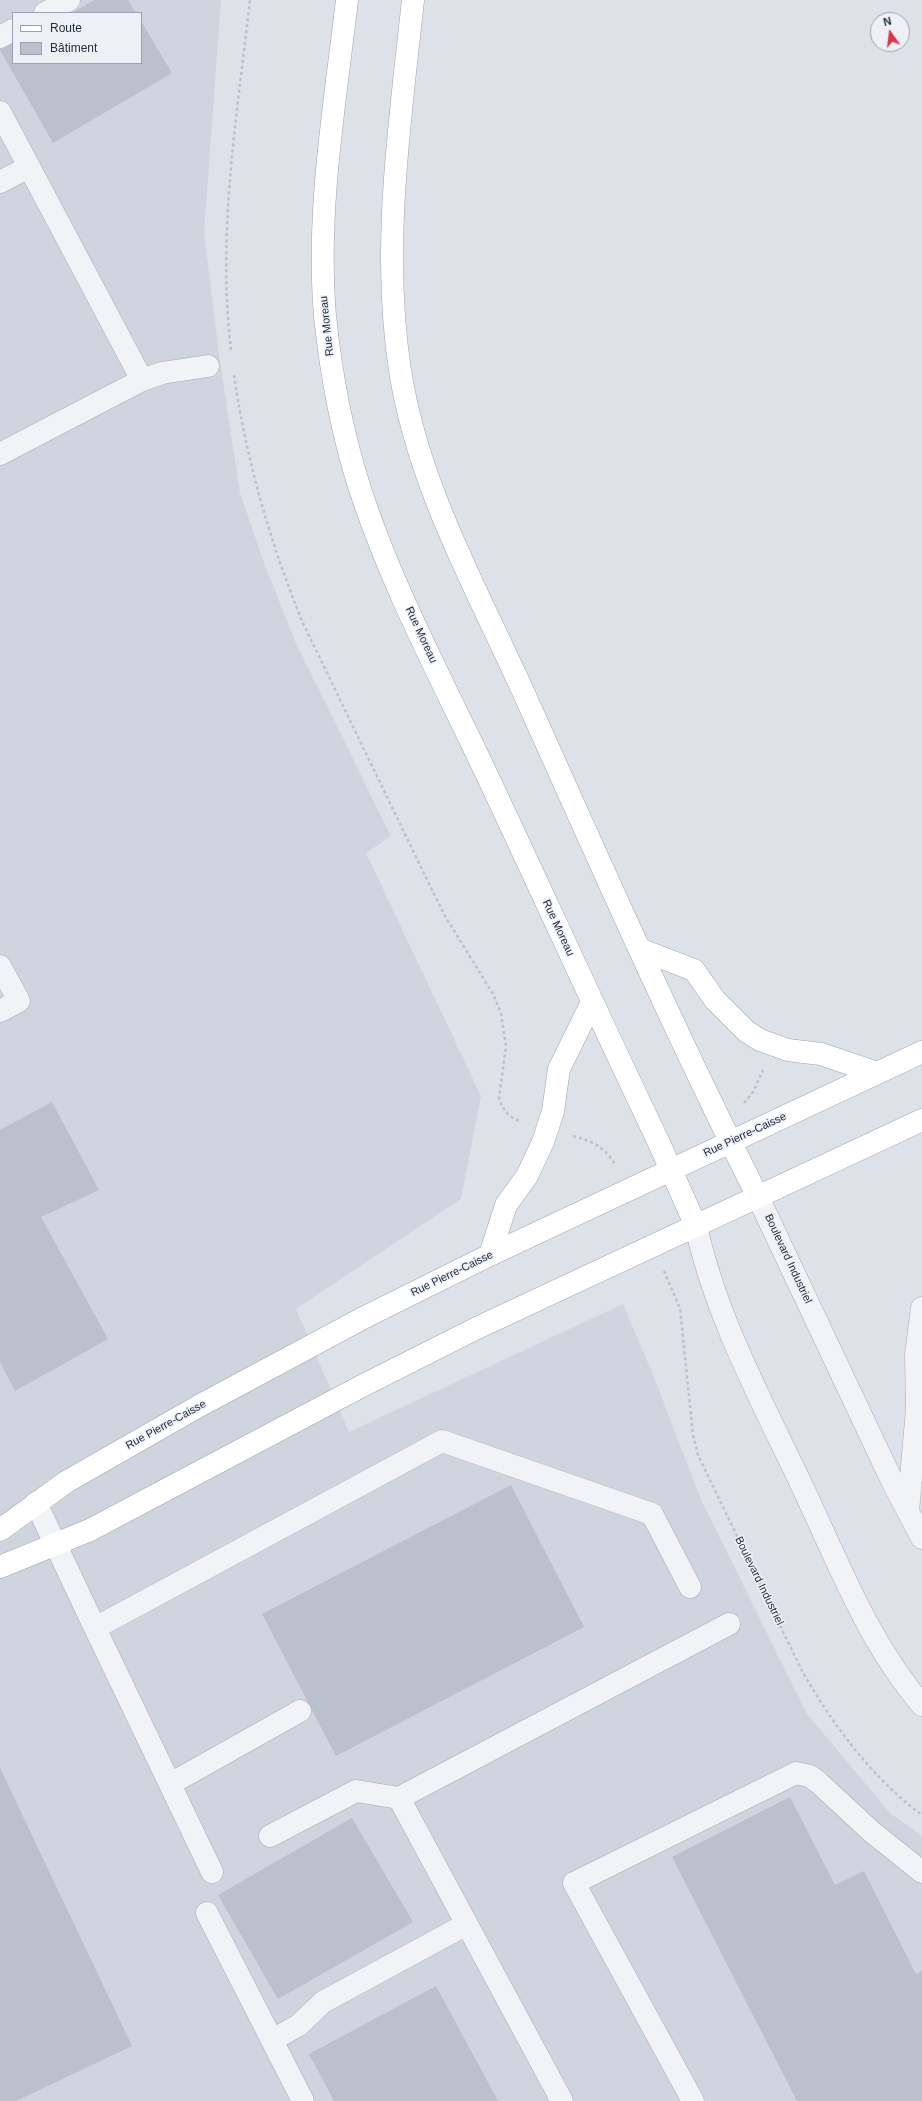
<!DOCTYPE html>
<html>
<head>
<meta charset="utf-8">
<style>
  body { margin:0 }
  #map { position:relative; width:922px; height:2101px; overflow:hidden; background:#dde2e9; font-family:Arial,sans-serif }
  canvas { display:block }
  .legend { position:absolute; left:12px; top:12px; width:130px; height:52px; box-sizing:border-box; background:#edf1f6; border:1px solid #9da3ae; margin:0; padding:5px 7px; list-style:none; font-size:12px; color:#252e41 }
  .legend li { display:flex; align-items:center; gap:8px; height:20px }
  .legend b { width:20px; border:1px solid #9da3ae }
  .north { position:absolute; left:870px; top:12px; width:40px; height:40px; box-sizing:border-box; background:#edf1f6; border:1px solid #9da3ae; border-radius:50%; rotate:346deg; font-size:11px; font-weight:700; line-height:16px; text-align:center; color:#252e41 }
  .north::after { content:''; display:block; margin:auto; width:14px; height:18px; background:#dd3447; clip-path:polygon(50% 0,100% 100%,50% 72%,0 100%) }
</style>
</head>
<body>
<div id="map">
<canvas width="922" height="2101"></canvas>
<ul class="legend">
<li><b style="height:5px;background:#fff"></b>Route</li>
<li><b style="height:11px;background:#bac0cc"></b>Bâtiment</li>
</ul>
<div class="north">N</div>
</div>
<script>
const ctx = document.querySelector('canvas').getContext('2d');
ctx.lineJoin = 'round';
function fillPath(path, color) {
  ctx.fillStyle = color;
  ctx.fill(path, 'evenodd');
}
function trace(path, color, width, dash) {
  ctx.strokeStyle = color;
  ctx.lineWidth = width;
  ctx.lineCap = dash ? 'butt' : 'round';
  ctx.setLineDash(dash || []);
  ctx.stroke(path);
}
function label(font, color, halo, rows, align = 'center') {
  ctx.font = font + ' Arial,sans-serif';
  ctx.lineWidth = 3;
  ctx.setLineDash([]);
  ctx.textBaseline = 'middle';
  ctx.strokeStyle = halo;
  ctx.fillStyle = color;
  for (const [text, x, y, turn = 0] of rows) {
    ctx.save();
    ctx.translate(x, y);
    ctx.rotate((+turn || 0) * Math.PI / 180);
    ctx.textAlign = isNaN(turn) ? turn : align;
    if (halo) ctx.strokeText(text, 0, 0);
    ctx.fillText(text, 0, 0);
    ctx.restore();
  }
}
const built = new Path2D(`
  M0 0H221L204 233 220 362 240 493 264 563 295 641 391 836 366 853 481 1096 461 1199 296 1309 349 1432 623 1304 654 1377 701 1500 807 1714 891 1814 922 1836V2101H0ZM13 13H141V63H13Z`);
const building = new Path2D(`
  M95 0H128L136 13H71Z
  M141 21 172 73 53 143 0 50 13 43V63H141Z
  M52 1102 99 1190 41 1217 108 1339 15 1391 0 1362V1130Z
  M511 1485 584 1627 336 1756 262 1614Z
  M0 1768 132 2046 16 2101H0Z
  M790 1797 835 1885 864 1871 916 1974 922 1971V2101H797L672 1857Z
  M352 1818 413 1922 278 1999 218 1895Z
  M436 1986 498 2101H334L309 2054Z`);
const path = new Path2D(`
  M231 350C217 233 237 116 250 0
  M234 375C246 459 270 542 302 621L431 888 445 916 493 994 501 1013 506 1046 499 1098C503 1110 508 1117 520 1121
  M744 1103 753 1092 763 1070
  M573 1136C593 1141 606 1148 616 1166
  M664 1271 680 1308 693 1435 698 1455 802 1671C833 1725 872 1778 922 1815`);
const minor = new Path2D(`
  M45 13 69 0
  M0 37 13 30
  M0 112 142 380 0 454
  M0 182 29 167
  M142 380 162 373 208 366
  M0 966 19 1001 0 1011
  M758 1197 893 1483 922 1538
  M696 1226C716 1318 763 1403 803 1488 838 1562 868 1642 922 1705
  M36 1503 95 1628 442 1441 652 1514 690 1587
  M908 1512 917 1409 916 1355 922 1308
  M95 1628 212 1872
  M170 1784 300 1711
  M270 1836 356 1791 399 1798
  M207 1913 303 2101
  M272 2040 299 2025 323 2002 467 1924
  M562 2101 399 1798 729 1624
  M693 2101 574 1883 796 1773 810 1776 819 1783 872 1832 922 1872`);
const major = new Path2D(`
  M347 0C335 104 316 211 325 316 331 374 342 433 360 489 392 587 442 680 486 773 544 896 600 1020 659 1143L696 1226
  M413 0C400 122 381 248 400 370 418 487 478 591 526 698 601 865 675 1033 758 1197
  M639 949 694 970 715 1000 746 1031 760 1040 788 1050 821 1054 877 1073
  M490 1255 506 1205 527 1176 543 1142 553 1111 559 1069 592 1002
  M0 1530 66 1482 199 1406 365 1317 490 1255 922 1052
  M0 1567 90 1530 360 1387 477 1328 922 1120`);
const streetNames = [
  ["Rue Moreau",327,326,-96],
  ["Rue Moreau",421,635,65],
  ["Rue Moreau",558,928,65],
  ["Rue Pierre-Caisse",745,1135,-25],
  ["Boulevard Industriel",788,1259,65],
  ["Rue Pierre-Caisse",452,1274,-26],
  ["Rue Pierre-Caisse",166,1425,-29],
  ["Boulevard Industriel",759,1581,64]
];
fillPath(built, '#cfd4de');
fillPath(building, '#bac0cc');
trace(minor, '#a6acb7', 23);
trace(major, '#9ba5b6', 23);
trace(path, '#bcc0c8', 2.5, [3, 3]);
trace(minor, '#f1f3f7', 22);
trace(major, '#fff', 22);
label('11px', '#252e41', '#edf1f6', streetNames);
</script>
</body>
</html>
